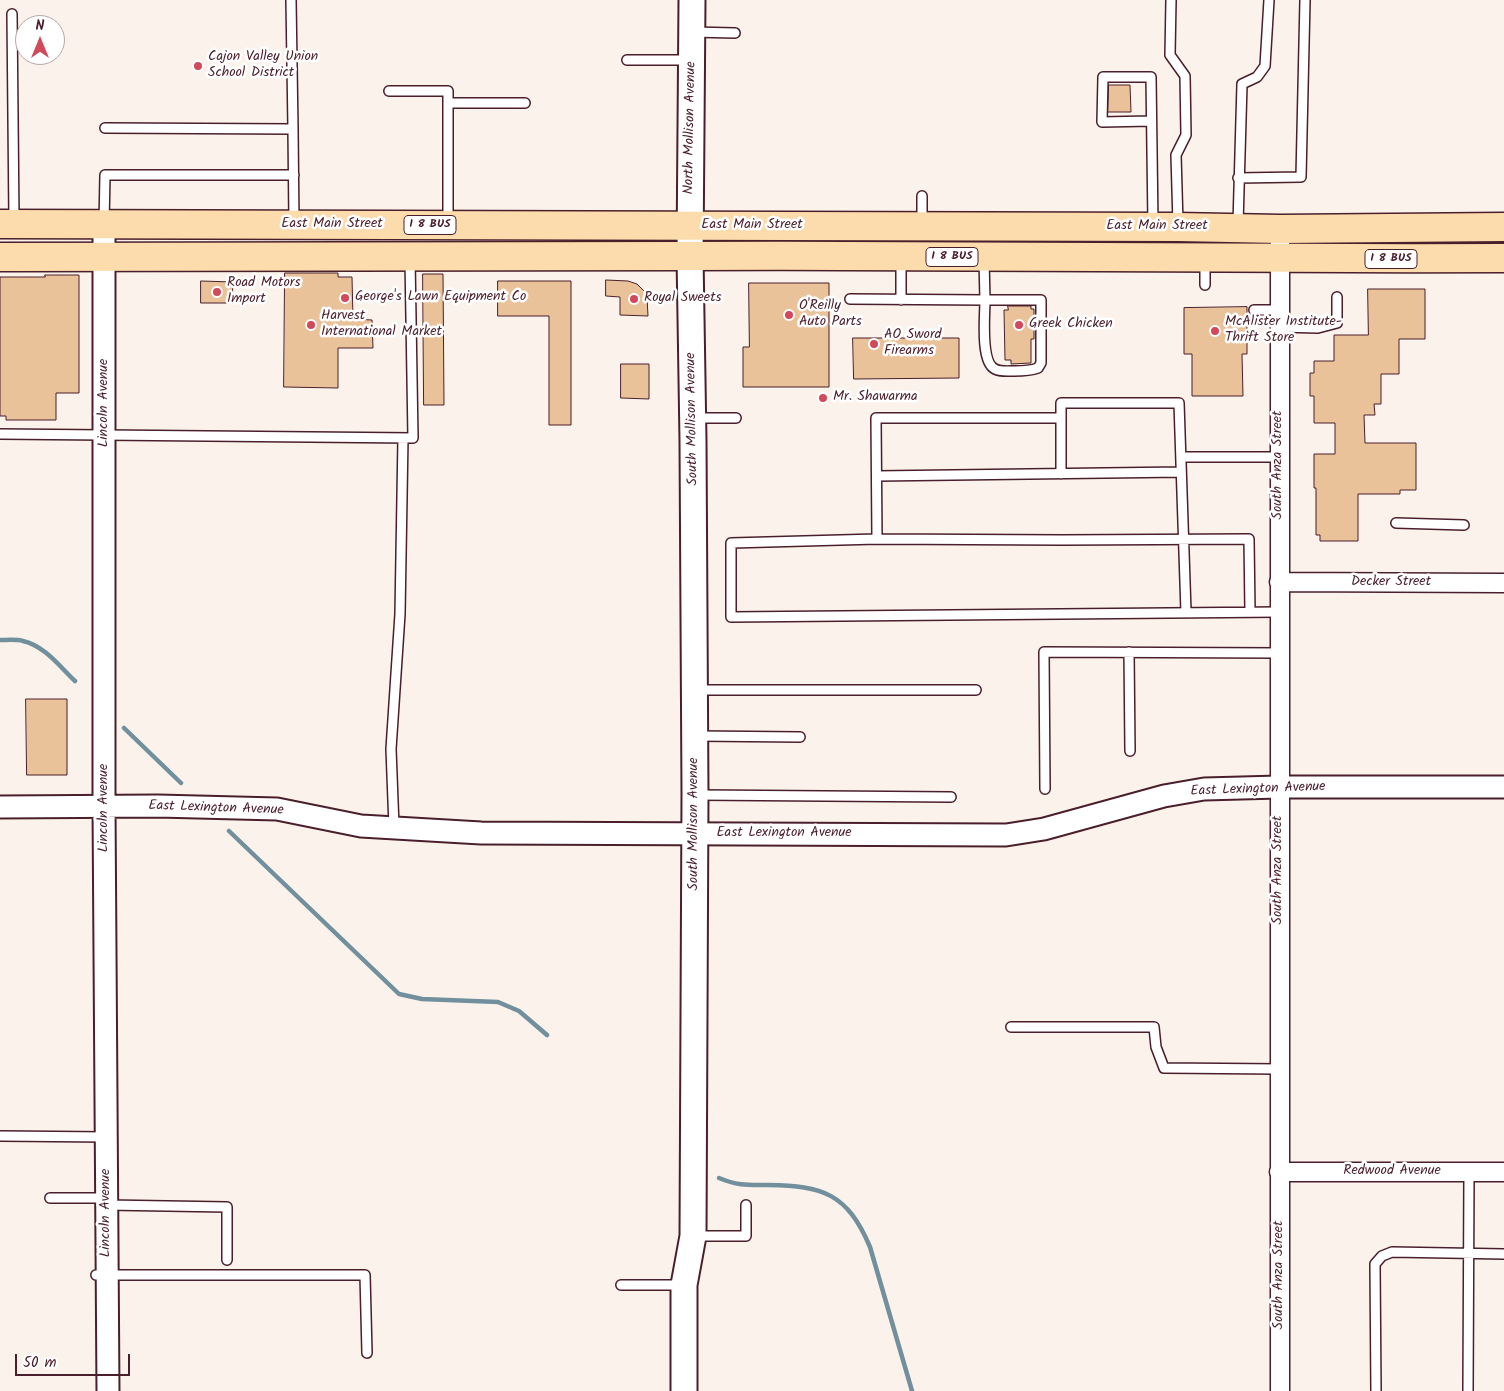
<!DOCTYPE html>
<html>
<head>
<meta charset="utf-8">
<style>
  body { margin:0 }
  #map { position:relative; width:1504px; height:1391px; overflow:hidden; background:#fbf3eb; font-family:Kalam,sans-serif }
  canvas { display:block }
  .north { position:absolute; left:15px; top:15px; width:50px; height:50px; box-sizing:border-box; background:#fff; border:1px solid #b7a5aa; border-radius:50%; rotate:0deg; font-size:14px; font-weight:700; line-height:20px; text-align:center; color:#4a1f2b }
  .north::after { content:''; display:block; margin:auto; width:18px; height:22px; background:#d1495b; clip-path:polygon(50% 0,100% 100%,50% 72%,0 100%) }
  .scale { position:absolute; left:15px; top:1354px; width:115px; height:22px; box-sizing:border-box; border:2px solid #4a1f2b; border-top:0; padding-left:6px; font-size:15px; line-height:18px; white-space:nowrap; color:#4a1f2b; -webkit-text-stroke:4px #fff; paint-order:stroke }
</style>
</head>
<body>
<div id="map">
<canvas width="1504" height="1391"></canvas>
<div class="north">N</div>
<div class="scale">50 m</div>
</div>
<script>
const ctx = document.querySelector('canvas').getContext('2d');
ctx.lineJoin = 'round';
function trace(path, color, width, dash) {
  ctx.strokeStyle = color;
  ctx.lineWidth = width;
  ctx.lineCap = dash ? 'butt' : 'round';
  ctx.setLineDash(dash || []);
  ctx.stroke(path);
}
function fillPath(path, color) {
  ctx.fillStyle = color;
  ctx.fill(path, 'evenodd');
}
function label(font, color, halo, rows, align = 'center') {
  ctx.font = font + ' Kalam,sans-serif';
  ctx.lineWidth = 5;
  ctx.setLineDash([]);
  ctx.textBaseline = 'middle';
  ctx.strokeStyle = halo;
  ctx.fillStyle = color;
  for (const [text, x, y, turn = 0] of rows) {
    ctx.save();
    ctx.translate(x, y);
    ctx.rotate((+turn || 0) * Math.PI / 180);
    ctx.textAlign = isNaN(turn) ? turn : align;
    if (halo) ctx.strokeText(text, 0, 0);
    ctx.fillText(text, 0, 0);
    ctx.restore();
  }
}
const stream = new Path2D(`
  M0 640C7 640 17 639 23 641 45 646 60 667 75 681
  M124 728 181 783
  M229 831 399 994 422 999 498 1002 519 1011 547 1035
  M719 1178C738 1186 748 1185 768 1185 823 1186 847 1193 870 1247L912 1391`);
const building = new Path2D(`
  M1109 85H1130L1131 112H1108Z
  M285 273H338V277H352L353 319 372 320 373 348H338V388L284 387Z
  M423 274H443L444 405H424Z
  M45 275H79V393H56V420H6V416H0V277H45Z
  M606 280 628 281 637 284 645 292 647 297 648 316 620 315V297L606 296Z
  M201 281 233 282 232 303H201Z
  M498 281H571V425H549V316H498Z
  M749 283H829V387H743V347H749Z
  M1368 289H1425V339H1399V374H1381V404H1374L1375 415H1364L1365 443H1416V490H1400V494H1358V541H1320V535H1316V488H1314V454H1335V423H1314V396H1310V373H1314V361H1334V335H1368Z
  M1008 306H1031V309H1034V339H1031V363L1011 364V360H1005L1004 310H1008Z
  M1247 307V354H1242L1243 396H1192V354H1184V308Z
  M853 338H959V378L854 379Z
  M621 364H649V399L621 398Z
  M26 699H67V775H27Z`);
const service = new Path2D(`
  M291 0 293 129
  M1171 0 1170 55 1185 76 1186 135 1176 155 1178 224
  M12 14 14 221
  M692 32 735 33
  M627 60H689
  M389 91H448V222
  M448 103H525
  M1151 121 1102 122 1103 77H1151L1153 224
  M105 128 293 129 294 223
  M1238 178 1301 177 1305 0
  M104 223 105 175H294
  M922 223V196
  M1238 224 1242 84 1257 77 1265 66 1269 0
  M901 260V300
  M1205 285V261
  M850 299 985 300 984 260
  M985 300H1041V363L1038 368C1030 371 1023 371 1014 371 1008 371 1000 372 995 369 980 362 985 315 985 300Z
  M1254 310H1279
  M1279 327 1318 328 1337 323V297
  M694 418H736
  M0 434 413 438 410 259
  M1181 457H1279
  M1061 474V418
  M877 476 1181 472
  M1396 523 1464 525
  M877 539 876 418H1061V403H1179L1186 612
  M1250 612 1249 539 1062 540 877 539 731 543V617L1279 612
  M1129 652 1130 751
  M697 690H976
  M697 736 800 737
  M1045 789 1044 652 1279 653
  M698 795 951 797
  M394 827 391 749 400 614 403 438
  M1011 1027H1154L1156 1047 1164 1068 1279 1069
  M0 1136 107 1137
  M50 1198H107
  M107 1205 227 1207V1260
  M694 1236H746V1205
  M96 1275H365L367 1353
  M621 1285H684
  M1376 1391 1375 1264 1382 1256 1392 1252 1504 1254
  M1468 1391 1469 1172`);
const minor = new Path2D(`
  M1280 229V1391
  M1279 582 1504 583
  M1279 1172H1504`);
const tertiary = new Path2D(`
  M104 224V807L108 1391
  M0 807 158 806 277 809 361 826 481 833 1006 835 1044 829 1164 796 1204 789 1279 787H1504`);
const secondary = new Path2D(`
  M684 1391V1285L693 1236 695 795 693 441 690 256 692 0`);
const primary = new Path2D(`
  M0 224 1178 227 1280 229 1504 227
  M0 257C229 258 458 256 688 256 960 255 1232 259 1504 258`);
const markers = [
  [198,66,5,"#d1495b"],
  [217,292,5,"#d1495b"],
  [345,298,5,"#d1495b"],
  [634,299,5,"#d1495b"],
  [789,315,5,"#d1495b"],
  [311,325,5,"#d1495b"],
  [1019,325,5,"#d1495b"],
  [1215,331,5,"#d1495b"],
  [874,344,5,"#d1495b"],
  [823,398,5,"#d1495b"]
];
const shields = [
  [430,225,52],
  [952,257,52],
  [1391,259,52]
];
const shieldNames = [
  ["I 8 BUS",430,225],
  ["I 8 BUS",952,257],
  ["I 8 BUS",1391,259]
];
const poiNames = [
  ["Cajon Valley Union",208,58],
  ["School District",208,74],
  ["Road Motors",227,284],
  ["Import",227,300],
  ["George's Lawn Equipment Co",355,298],
  ["Royal Sweets",644,299],
  ["O'Reilly",799,307],
  ["Auto Parts",799,323],
  ["Harvest",321,317],
  ["International Market",321,333],
  ["McAlister Institute-",1225,323],
  ["Thrift Store",1225,339],
  ["Greek Chicken",1029,325],
  ["AO Sword",884,336],
  ["Firearms",884,352],
  ["Mr. Shawarma",833,398]
];
const streetNames = [
  ["North Mollison Avenue",691,128,-89],
  ["East Main Street",332,225],
  ["East Main Street",752,226],
  ["East Main Street",1157,227],
  ["Lincoln Avenue",105,403,-90],
  ["South Mollison Avenue",693,419,-91],
  ["South Anza Street",1279,465,-90],
  ["Decker Street",1391,583],
  ["East Lexington Avenue",1258,790,-2],
  ["Lincoln Avenue",105,808,-90],
  ["East Lexington Avenue",216,809,2],
  ["South Mollison Avenue",695,824,-90],
  ["East Lexington Avenue",784,834],
  ["South Anza Street",1279,870,-90],
  ["Redwood Avenue",1392,1172],
  ["Lincoln Avenue",107,1213,-90],
  ["South Anza Street",1280,1275,-90]
];
trace(stream, '#718f9c', 4.5);
fillPath(building, '#eac29a');
trace(building, '#4a1f2b', 1);
trace(service, '#4a1f2b', 12);
trace(minor, '#4a1f2b', 21);
trace(tertiary, '#4a1f2b', 25);
trace(secondary, '#4a1f2b', 29);
trace(primary, '#4a1f2b', 31);
trace(service, '#fff', 9);
trace(minor, '#fff', 18);
trace(tertiary, '#fff', 21);
trace(secondary, '#fff', 25);
trace(primary, '#fcdcac', 28);
for (const [x, y, r, color] of markers) {
  const dot = new Path2D();
  dot.arc(x, y, r, 0, 2 * Math.PI);
  ctx.fillStyle = color;
  ctx.fill(dot);
  trace(dot, '#fff', 2);
}
for (const [x, y, w] of shields) {
  const box = new Path2D();
  box.roundRect(x - w / 2, y - 9.5, w, 19, 4);
  ctx.fillStyle = '#fff';
  ctx.fill(box);
  trace(box, '#4a1f2b', 1);
}
label('bold 12px', '#4a1f2b', null, shieldNames);
label('14px', '#4a1f2b', '#fff', poiNames, 'left');
label('14px', '#4a1f2b', '#fff', streetNames);
</script>
</body>
</html>
